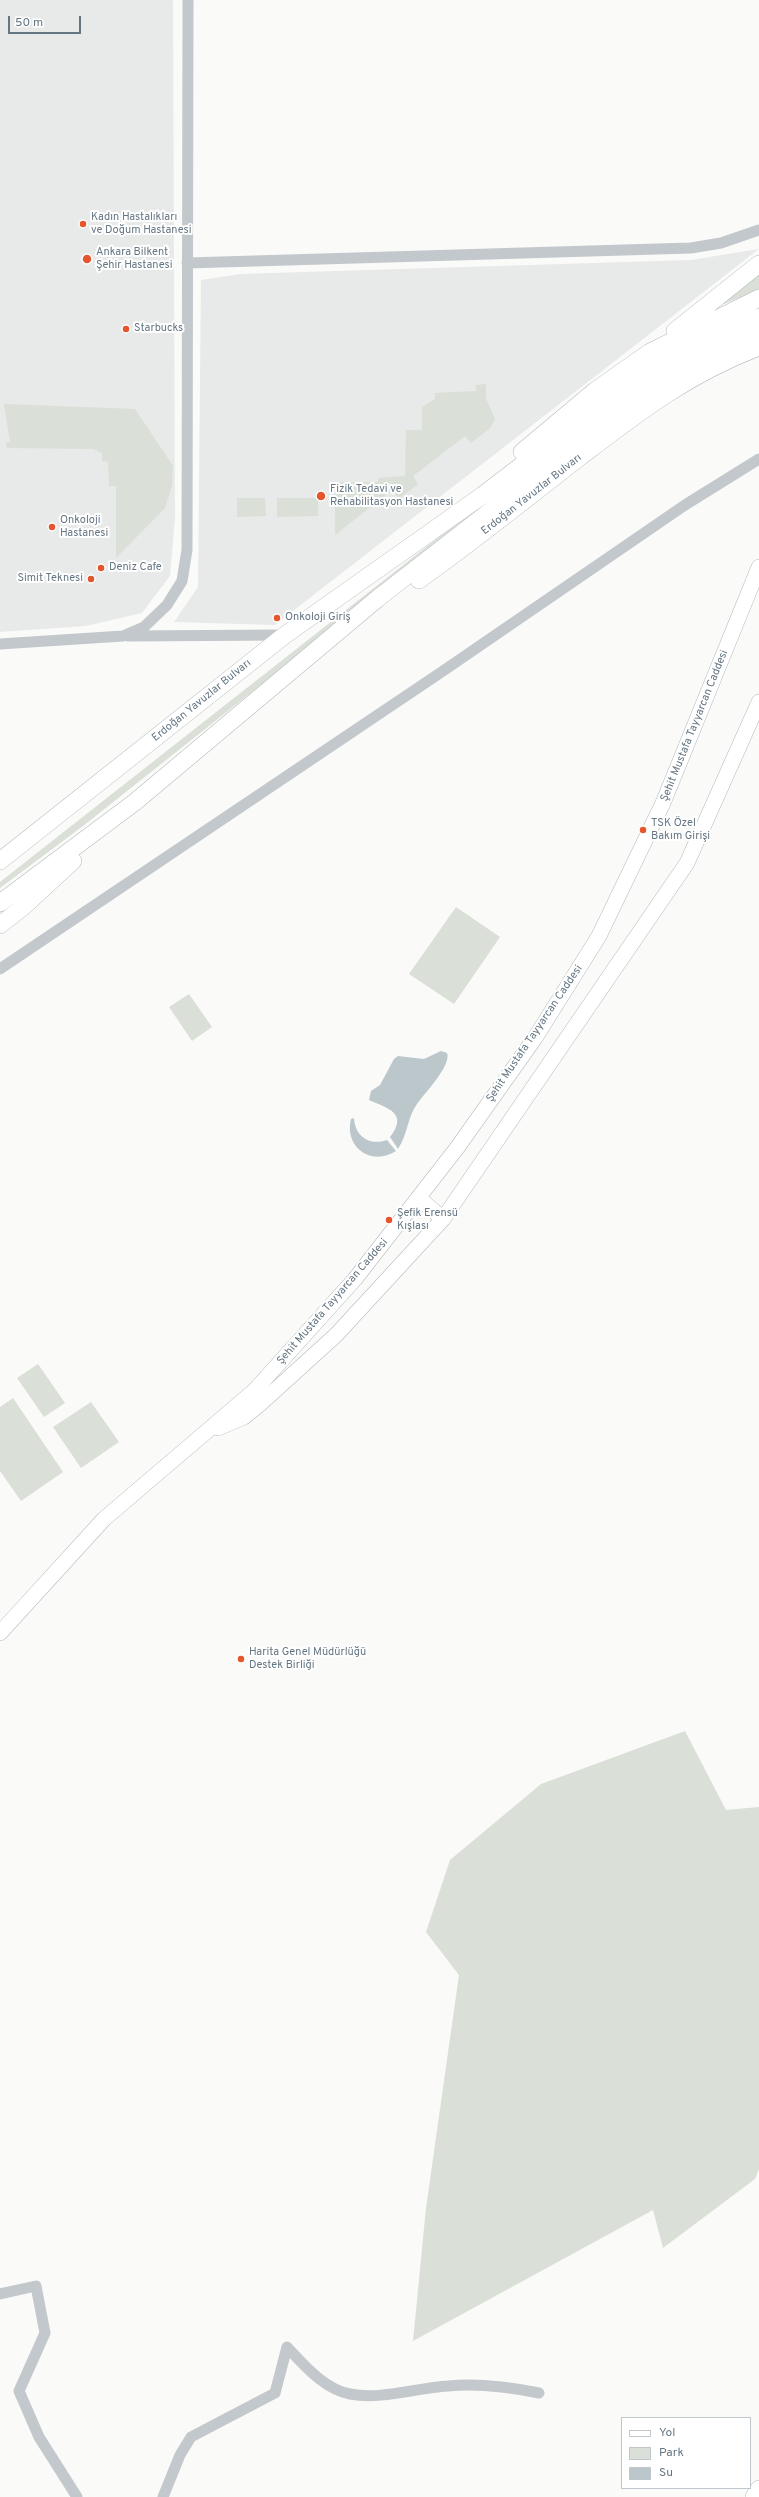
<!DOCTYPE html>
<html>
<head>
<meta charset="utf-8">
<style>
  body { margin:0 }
  #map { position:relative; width:759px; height:2497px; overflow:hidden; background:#fafaf8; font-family:Overpass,sans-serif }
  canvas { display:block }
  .legend { position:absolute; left:621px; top:2417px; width:130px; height:72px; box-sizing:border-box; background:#fff; border:1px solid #c1c8cd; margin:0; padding:5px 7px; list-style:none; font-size:12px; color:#657683 }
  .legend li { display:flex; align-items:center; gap:8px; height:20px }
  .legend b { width:20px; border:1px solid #c1c8cd }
  .scale { position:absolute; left:8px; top:16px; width:73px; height:18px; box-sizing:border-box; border:2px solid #657683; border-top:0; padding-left:5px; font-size:12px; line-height:14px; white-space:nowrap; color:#657683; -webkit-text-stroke:3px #fff; paint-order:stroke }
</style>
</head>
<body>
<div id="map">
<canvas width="759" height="2497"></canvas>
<ul class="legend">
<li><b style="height:5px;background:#fff"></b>Yol</li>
<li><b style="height:11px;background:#dadfd7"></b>Park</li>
<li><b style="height:11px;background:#bbc7cb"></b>Su</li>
</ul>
<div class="scale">50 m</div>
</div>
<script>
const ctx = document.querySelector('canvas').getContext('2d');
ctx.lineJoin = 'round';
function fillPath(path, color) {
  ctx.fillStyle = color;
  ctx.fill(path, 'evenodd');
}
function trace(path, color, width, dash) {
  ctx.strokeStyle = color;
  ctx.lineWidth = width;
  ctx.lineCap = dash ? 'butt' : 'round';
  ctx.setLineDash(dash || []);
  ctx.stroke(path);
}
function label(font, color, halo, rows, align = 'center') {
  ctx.font = font + ' Overpass,sans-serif';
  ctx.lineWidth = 4;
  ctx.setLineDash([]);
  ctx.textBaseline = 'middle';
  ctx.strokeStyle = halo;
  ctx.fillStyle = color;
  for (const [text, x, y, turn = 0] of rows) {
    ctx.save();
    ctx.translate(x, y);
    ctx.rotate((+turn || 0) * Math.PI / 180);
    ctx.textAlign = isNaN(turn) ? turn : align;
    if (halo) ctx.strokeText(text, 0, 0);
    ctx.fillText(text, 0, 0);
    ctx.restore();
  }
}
const built = new Path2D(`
  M0 0H173L175 518 170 576 142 613 86 626 0 632Z
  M759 249 275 625 174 622 198 587 201 280 240 274 691 260Z`);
const green = new Path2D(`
  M759 273V290L724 304 722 301Z
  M486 384V399L495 419 490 428 471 443 465 436 413 476 418 484 399 499 392 490 335 535V482H378V478L405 476 406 430H422V407L435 399V393L476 391V385Z
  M4 404 135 409 173 466 172 486 165 508 116 558V486H109L108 462 102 461V453L93 449 7 448 6 443 10 442Z
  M237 498H265L266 516 237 517Z
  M277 498H318V516L277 517Z
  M477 507 481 510 83 826 0 888V882Z
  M456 907 500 937 454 1004 409 974Z
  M189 994 212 1027 192 1041 169 1007Z
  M38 1364 65 1403 44 1417 17 1378Z
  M13 1398 63 1472 21 1501 0 1471V1407Z
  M91 1402 119 1442 81 1468 53 1427Z
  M685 1731 726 1810 759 1807V2169L755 2179 663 2248 653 2210 413 2341 426 2208 459 1975 426 1932 450 1860 541 1784Z`);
const water = new Path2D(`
  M441 1051 447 1053C452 1065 424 1094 417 1104 407 1118 408 1134 398 1149L390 1137C409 1113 387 1108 369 1100L371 1091 380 1085 394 1059 398 1056 424 1059Z
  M354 1118C355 1137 370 1146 387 1140L396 1151C371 1167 344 1147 351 1119Z`);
const street = new Path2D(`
  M187 263 691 248 721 243 759 230
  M128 636 285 635
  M0 644 123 636 144 627 167 605 182 581 187 550 188 0
  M0 969 443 671 685 505 759 459
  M0 2294 36 2286 45 2333 19 2391 39 2437 77 2497
  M163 2497 180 2455 191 2437 275 2393 287 2347C304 2365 324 2389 350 2394 381 2400 416 2388 448 2386 478 2383 509 2387 539 2393`);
const secondary = new Path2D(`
  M420 1199 443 1219
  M218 1428 244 1417 260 1404 336 1335 443 1219 687 863 759 702
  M0 1633 104 1519 254 1391 355 1279 457 1148 535 1038 599 936 663 803 759 567`);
const primary = new Path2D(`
  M675 331 759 264
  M522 452 596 390 650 352 759 298
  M419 580C474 541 526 499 580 457 639 412 688 374 759 347
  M0 861 285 635 483 495 625 386 702 341 759 317
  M0 903 135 802 377 599 628 404 689 364 759 332
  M0 925 23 907 73 861
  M754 2497 759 2489`);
const markers = [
  [83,224,4,"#e4572e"],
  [87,259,5,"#e4572e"],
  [126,329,4,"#e4572e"],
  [321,496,5,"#e4572e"],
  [52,527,4,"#e4572e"],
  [101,568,4,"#e4572e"],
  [91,579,4,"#e4572e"],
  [277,618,4,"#e4572e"],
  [643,830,4,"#e4572e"],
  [389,1220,4,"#e4572e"],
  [241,1659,4,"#e4572e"]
];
const poiNames = [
  ["Kadın Hastalıkları",91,218],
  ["ve Doğum Hastanesi",91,231],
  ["Ankara Bilkent",96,253],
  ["Şehir Hastanesi",96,266],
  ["Starbucks",134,329],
  ["Fizik Tedavi ve",330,490],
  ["Rehabilitasyon Hastanesi",330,503],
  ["Onkoloji",60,521],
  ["Hastanesi",60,534],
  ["Deniz Cafe",109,568],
  ["Simit Teknesi",83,579,"right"],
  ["Onkoloji Giriş",285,618],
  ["TSK Özel",651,824],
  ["Bakım Girişi",651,837],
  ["Şefik Erensü",397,1214],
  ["Kışlası",397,1227],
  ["Harita Genel Müdürlüğü",249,1653],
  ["Destek Birliği",249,1666]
];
const streetNames = [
  ["Erdoğan Yavuzlar Bulvarı",532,495,-38],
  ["Erdoğan Yavuzlar Bulvarı",202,701,-39],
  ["Şehit Mustafa Tayyarcan Caddesi",695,726,-68],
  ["Şehit Mustafa Tayyarcan Caddesi",535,1034,-56],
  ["Şehit Mustafa Tayyarcan Caddesi",333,1302,-49]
];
fillPath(built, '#e8e9e9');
fillPath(green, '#dadfd7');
fillPath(water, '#bbc7cb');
trace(secondary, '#b3babf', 16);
trace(primary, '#b5babe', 18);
trace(street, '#c3c8cc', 11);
trace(secondary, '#fff', 15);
trace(primary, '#fff', 17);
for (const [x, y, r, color] of markers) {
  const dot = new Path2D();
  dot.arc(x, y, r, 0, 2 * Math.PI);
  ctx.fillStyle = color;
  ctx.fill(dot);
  trace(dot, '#fff', 1.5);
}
label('11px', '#657683', '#fff', poiNames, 'left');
label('11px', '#657683', '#fff', streetNames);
</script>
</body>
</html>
